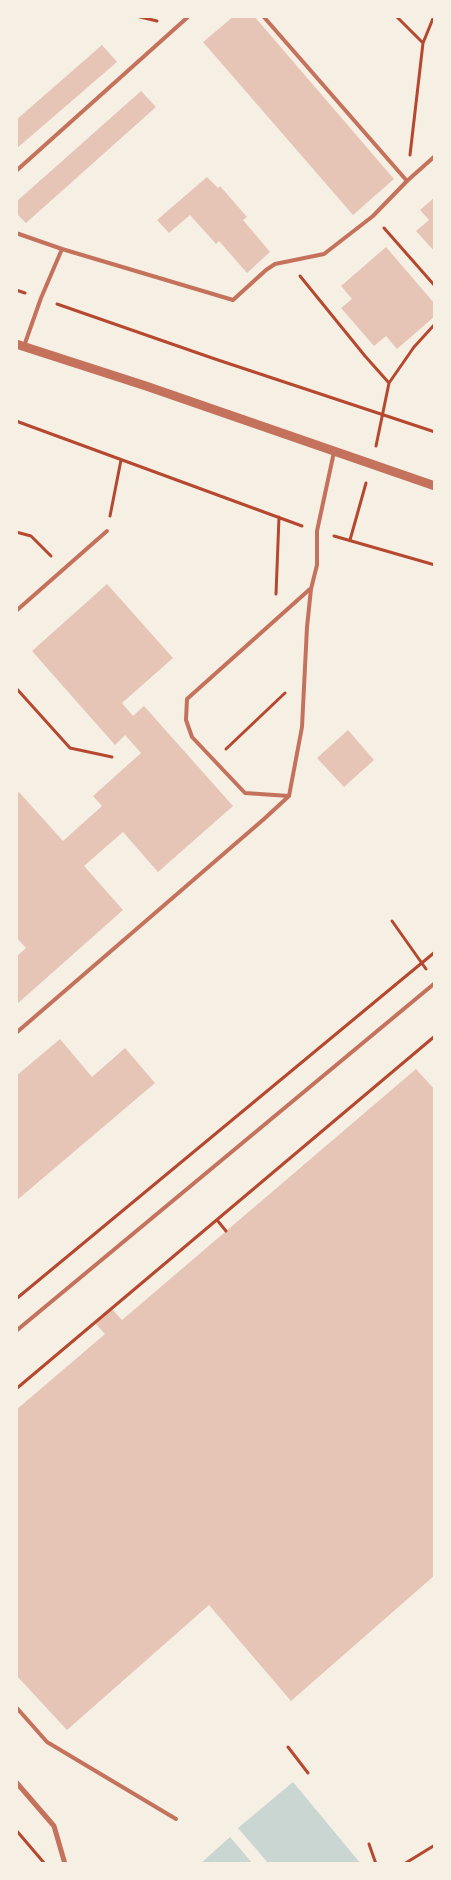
<!DOCTYPE html>
<html>
<head>
<meta charset="utf-8">
<style>
  body { margin:0 }
  #map { position:relative; width:451px; height:1880px; overflow:hidden; background:#f6efe4; font-family:Rubik,sans-serif }
  canvas { display:block }
  .frame { position:absolute; inset:0; border:18px solid #f6efe4; pointer-events:none }
</style>
</head>
<body>
<div id="map">
<canvas width="451" height="1880"></canvas>
<div class="frame"></div>
</div>
<script>
const ctx = document.querySelector('canvas').getContext('2d');
ctx.lineJoin = 'round';
function fillPath(path, color) {
  ctx.fillStyle = color;
  ctx.fill(path, 'evenodd');
}
function trace(path, color, width, dash) {
  ctx.strokeStyle = color;
  ctx.lineWidth = width;
  ctx.lineCap = dash ? 'butt' : 'round';
  ctx.setLineDash(dash || []);
  ctx.stroke(path);
}
const water = new Path2D(`
  M293 1782 361 1864H269L238 1828Z
  M230 1837 253 1864H200Z`);
const building = new Path2D(`
  M234 16H254L394 179 353 215 203 42Z
  M102 45 117 62 16 149V120Z
  M141 91 156 107 26 223 16 213V202Z
  M207 177 218 188 220 186 247 217 243 220 270 252 247 273 219 241 216 244 190 215 169 233 157 220Z
  M435 197V252L416 231 429 220 420 210Z
  M386 247 435 304V316L397 349 386 336 374 346 341 308 352 299 341 286Z
  M107 584 173 658 122 703 133 716 144 706 233 806 158 872 123 832 84 866 123 910 16 1005V957L26 948 16 937V795L19 792 63 841 102 806 93 796 141 753 125 735 115 745 32 651Z
  M348 730 374 760 344 787 317 758Z
  M60 1039 92 1077 125 1048 155 1083 16 1201V1076Z
  M416 1069 435 1090V1575L291 1701 209 1605 67 1730 16 1675V1410L105 1334 95 1323 112 1309 122 1320Z`);
const path = new Path2D(`
  M136 16 157 21
  M396 16 423 43
  M410 155 423 43 434 16
  M384 228 435 286
  M300 276 365 356 389 383
  M16 290 25 293
  M57 304 215 359 435 432
  M16 421 302 526
  M376 446 389 383 414 347 435 324
  M110 516 121 460
  M16 532 31 536 51 556
  M334 536 435 565
  M350 540 366 483
  M276 594 279 517
  M16 688 70 748 112 757
  M226 749 285 693
  M392 921 426 969
  M217 1220 226 1231
  M16 1299 435 952
  M16 1389 435 1036
  M288 1747 308 1773
  M16 1830 45 1864
  M369 1844 376 1864
  M404 1864 435 1845`);
const service = new Path2D(`
  M263 16 407 181 435 156
  M16 171 189 16
  M16 233 62 249 41 298 24 346
  M62 249 233 300 266 270 275 264 324 254 373 216 407 181
  M16 611 107 531
  M289 796 302 727 307 627 311 589 317 565V531L334 452
  M289 796 245 793 192 737 186 720 187 699 310 589
  M16 1033 264 819 289 796
  M16 1331 435 983
  M16 1707 47 1742 176 1819`);
const minor = new Path2D(`
  M16 1782 54 1826 65 1864`);
const tertiary = new Path2D(`
  M16 344 146 386 435 486`);
fillPath(water, '#c9d6d2');
fillPath(building, '#e6c5b7');
trace(path, '#b5482f', 3);
trace(service, '#c5725c', 4);
trace(minor, '#c5725c', 5);
trace(tertiary, '#c5725c', 9);
</script>
</body>
</html>
